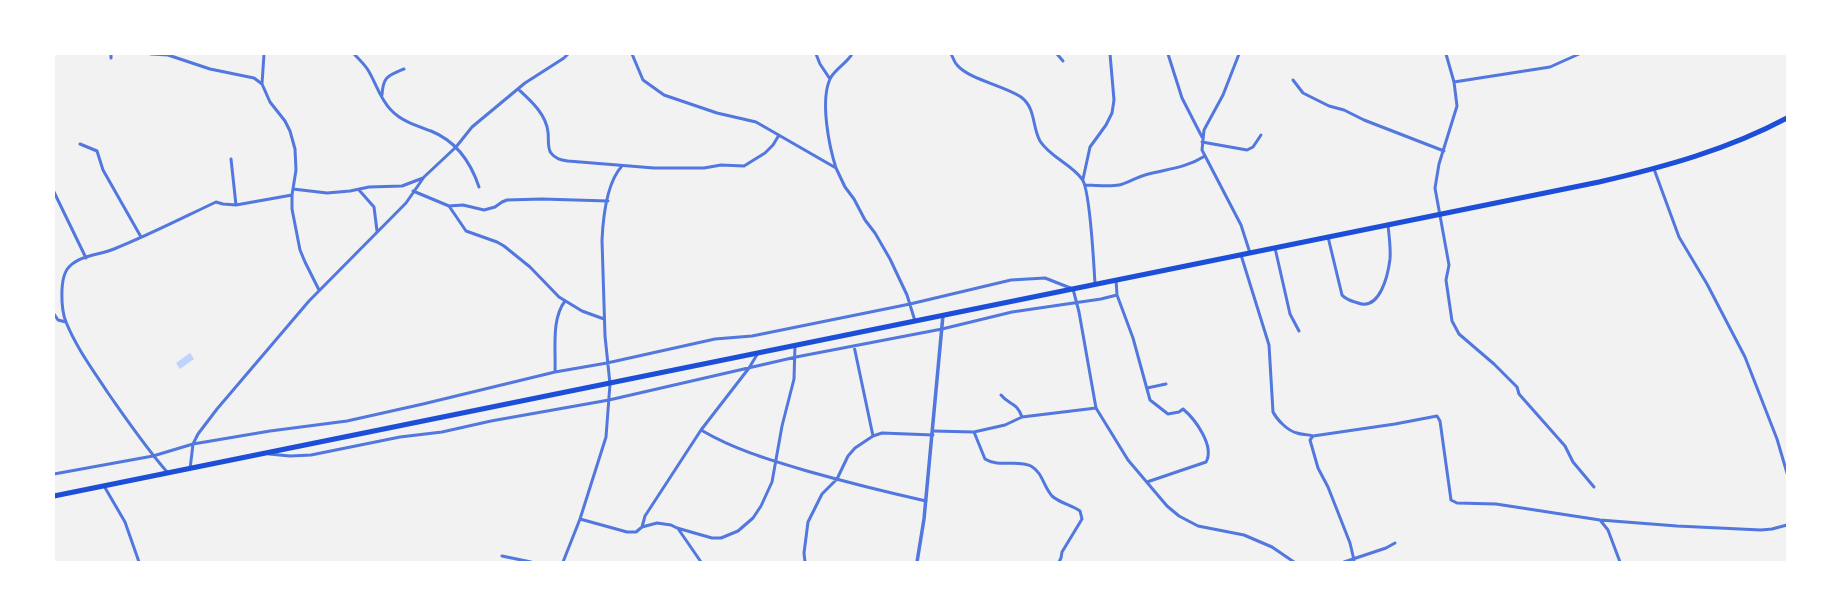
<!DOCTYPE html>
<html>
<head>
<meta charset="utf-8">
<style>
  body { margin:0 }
  #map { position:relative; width:1841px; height:616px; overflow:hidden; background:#f2f2f2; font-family:"Public Sans",sans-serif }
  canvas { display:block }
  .frame { position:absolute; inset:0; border:55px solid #fff; pointer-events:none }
</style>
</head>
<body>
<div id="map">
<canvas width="1841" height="616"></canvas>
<div class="frame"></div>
</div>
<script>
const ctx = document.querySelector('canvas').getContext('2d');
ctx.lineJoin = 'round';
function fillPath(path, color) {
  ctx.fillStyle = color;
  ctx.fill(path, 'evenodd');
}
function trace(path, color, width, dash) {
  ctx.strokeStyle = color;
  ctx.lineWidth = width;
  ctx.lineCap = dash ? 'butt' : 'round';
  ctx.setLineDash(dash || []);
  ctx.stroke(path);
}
const water = new Path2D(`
  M190 353 194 359 180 369 176 363Z`);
const minor = new Path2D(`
  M111 54V58
  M151 54 168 55 210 69 254 78 262 84 270 102 285 121 290 131 295 149 296 170 292 195V209L300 250 305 262 319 290
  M354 54C359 59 365 65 368 70 376 83 380 99 391 110 401 121 417 126 431 131 456 141 471 163 479 187
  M632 54 643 80 664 95 717 113 756 122 836 168 845 187 854 199 865 220 875 233 890 259 907 295 915 321
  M816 54 820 64 830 79
  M951 54C953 57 954 62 957 65 970 80 1003 85 1021 97 1036 108 1032 127 1040 141 1050 157 1071 164 1082 179 1090 189 1094 267 1095 284
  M1057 54 1063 61
  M1168 54 1182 98 1202 137
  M1239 54 1223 95 1204 130 1202 150 1241 225 1250 253
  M1446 54 1454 82 1457 106 1439 164 1435 188 1449 265 1446 280 1452 321 1459 334 1494 364 1517 387 1519 394 1565 446 1573 462 1594 487
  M1293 80 1303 93 1329 106 1344 110 1364 120 1444 151
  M1454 82 1550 67 1579 54
  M262 84 264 54
  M518 89C531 101 546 114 548 132 549 139 547 148 551 153 555 159 562 160 568 161L654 168H704L721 165 744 166 765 153 773 145 779 135
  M382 95C383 77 387 76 404 69
  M1202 142 1247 150 1253 147 1261 135
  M80 144 97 151 103 170 141 237
  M231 159 236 205
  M836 168C829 146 820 101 830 79 834 70 847 63 852 54
  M1654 169 1679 237 1707 284 1745 357 1777 439 1787 473
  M1083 179 1090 147 1106 125 1112 113 1114 100 1110 54
  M1085 185C1095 185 1109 187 1119 185 1126 184 1137 177 1145 175 1167 169 1186 168 1205 156
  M293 189 327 193 350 191 369 187 402 186 423 178
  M359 190 374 207 377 231
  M413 191 449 206 466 231 497 242 504 246 530 267 559 297 582 311 604 319
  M54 192 86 258
  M449 206 463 205 484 210 495 207 502 202 507 200 542 199 608 201
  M1328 237 1342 295C1346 300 1352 301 1358 303 1380 311 1388 275 1390 259 1391 248 1389 236 1388 225
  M1275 248 1290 314 1299 331
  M1241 255 1269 345 1273 412C1277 420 1288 431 1297 433 1302 435 1307 434 1313 436
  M1116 280 1117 295 1133 338 1150 400 1168 414 1179 412 1183 409C1195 419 1215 446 1206 462L1147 482
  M54 314 58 320 66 322
  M854 346 873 436
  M555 372C556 350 551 319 565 301
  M1147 388 1166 384
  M1001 395C1010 406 1016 401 1022 417
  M701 430C735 450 770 460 807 471 846 482 886 492 926 501
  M933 431 974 432 1005 425 1022 417 1096 408
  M974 432 985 459C999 468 1017 459 1031 466 1043 473 1043 486 1052 496 1060 503 1071 505 1080 511L1082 519 1062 552 1061 558 1059 562
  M269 454 290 456 311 455 400 437 442 432 491 421 609 400 796 357 942 329 1012 312 1101 299 1117 295
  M190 469 193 444 198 434 217 409 309 301 406 203 424 177 456 147 472 127 525 83 564 58 568 54
  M168 473C146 448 127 420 108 393 93 370 76 347 66 322 61 310 59 277 69 267 80 255 100 255 114 249 149 235 182 218 216 202L223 204 236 205 292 195
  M54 474 153 456 193 444 270 431 347 421 423 404 555 372 607 363 715 339 752 336 910 304 1011 280 1045 278 1073 289 1079 312 1096 408 1128 460 1167 506 1179 516 1198 526 1244 535 1272 547 1294 562
  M104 486 125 522 139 562
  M580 519 627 532H636L642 527 657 523 671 525 677 528 712 538H721L738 531 753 518 761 506 772 482 782 426 794 379 795 345
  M1600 520 1608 530 1620 562
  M642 527 645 516 701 430 749 368 758 353
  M679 530 701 562
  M502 556 531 562
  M1354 560 1350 543 1328 487 1318 468 1310 440 1313 436 1395 424 1437 416 1440 421 1451 500 1457 503 1496 504 1600 520 1677 526 1761 530 1772 529 1787 525
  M563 562 580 519 606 437 610 384 605 336 602 240C603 219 607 182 622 166
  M805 562 804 553 808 522 822 494 837 479 848 456 855 448 873 436 882 433 933 435
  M1344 562 1386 548 1395 543`);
const tertiary = new Path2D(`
  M917 562 924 519 943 315`);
const trunk = new Path2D(`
  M54 496 1599 182C1664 167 1727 150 1787 118`);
fillPath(water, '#bfd3fe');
trace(minor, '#5277de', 3);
trace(tertiary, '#5277de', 3.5);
trace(trunk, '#1d4ed8', 5);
</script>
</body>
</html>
